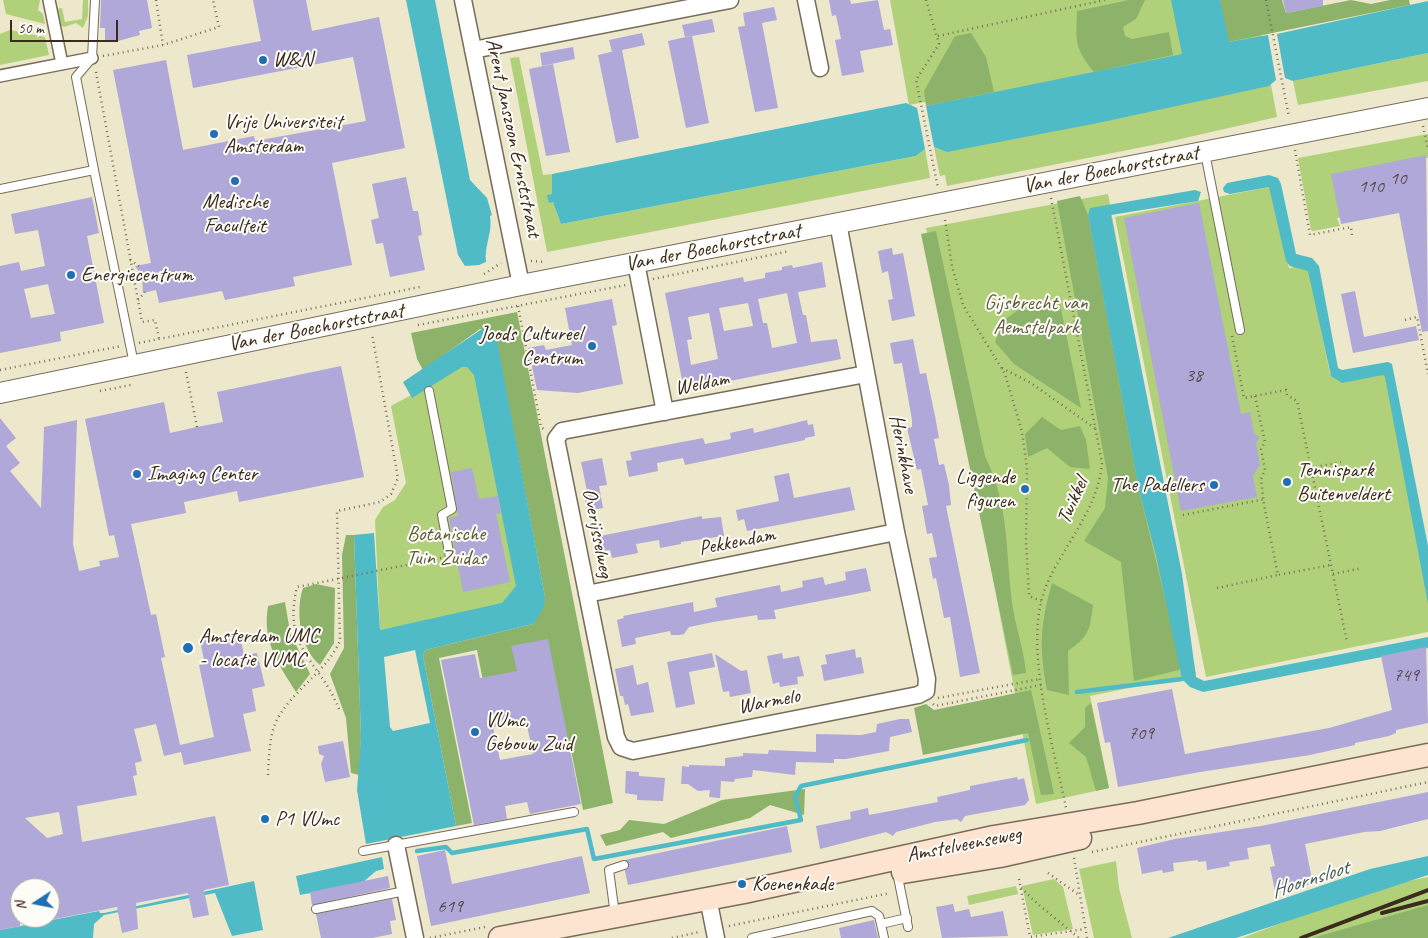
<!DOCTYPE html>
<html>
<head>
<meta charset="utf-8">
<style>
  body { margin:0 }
  #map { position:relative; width:1428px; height:938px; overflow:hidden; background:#ede7cb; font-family:Caveat,sans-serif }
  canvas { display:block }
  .north { position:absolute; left:10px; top:878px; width:50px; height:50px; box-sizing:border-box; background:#fdfcf7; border:1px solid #afa8a0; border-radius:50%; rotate:259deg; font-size:14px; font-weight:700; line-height:20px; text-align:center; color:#3b2a1e }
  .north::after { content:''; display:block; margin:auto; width:18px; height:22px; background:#1f6fb2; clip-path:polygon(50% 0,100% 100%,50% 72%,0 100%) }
  .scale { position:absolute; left:10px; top:20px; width:108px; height:22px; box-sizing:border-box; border:2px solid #3b2a1e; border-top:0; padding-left:6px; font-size:15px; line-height:18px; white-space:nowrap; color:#3b2a1e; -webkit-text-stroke:4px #fdfcf7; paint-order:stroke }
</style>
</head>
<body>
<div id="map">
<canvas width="1428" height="938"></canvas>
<div class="north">N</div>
<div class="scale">50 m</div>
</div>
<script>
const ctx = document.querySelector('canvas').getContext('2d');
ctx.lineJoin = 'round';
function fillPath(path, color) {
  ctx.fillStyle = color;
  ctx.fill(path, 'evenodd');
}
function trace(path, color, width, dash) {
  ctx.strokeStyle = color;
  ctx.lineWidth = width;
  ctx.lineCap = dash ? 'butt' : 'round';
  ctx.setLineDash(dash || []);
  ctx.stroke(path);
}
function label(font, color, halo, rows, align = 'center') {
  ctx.font = font + ' Caveat,sans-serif';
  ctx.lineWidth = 4;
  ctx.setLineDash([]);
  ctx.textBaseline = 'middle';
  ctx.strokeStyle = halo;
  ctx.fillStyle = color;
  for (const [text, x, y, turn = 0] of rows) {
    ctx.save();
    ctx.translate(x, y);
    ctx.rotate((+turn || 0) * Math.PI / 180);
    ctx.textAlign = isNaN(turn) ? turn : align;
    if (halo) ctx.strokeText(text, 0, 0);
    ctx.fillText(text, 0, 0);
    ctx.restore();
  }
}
const green = new Path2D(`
  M3 0H40L38 10 43 14 45 24 6 14Z
  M83 0H88V16L83 28 76 23 64 27 60 25 57 9 62 8 65 22 82 19Z
  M890 0H1255L1277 117 1163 143 947 186 945 175 940 176 934 147 939 149 930 101 909 105Z
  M10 30 45 37 49 55 0 65V34Z
  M1428 53V81L1298 105 1293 81Z
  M519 57 543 175 552 174V194L548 195 549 202H553L561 224 916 156 925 149 930 178 547 252 510 58Z
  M1428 134V158L1337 177 1345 217 1337 218 1340 226 1313 231 1311 230 1298 158Z
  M1269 187 1273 189 1289 268 1308 264 1330 374 1383 364 1428 590V632L1206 677 1115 217Z
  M1108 194 1196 674 1090 696 1109 788 1036 804 926 228Z
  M462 353 482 364 528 600 380 630 375 520 383 507 395 500 406 483 391 406 424 388Z
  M1116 861 1119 888 1132 938H1094L1079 869Z
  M1428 877V938H1242L1371 889Z
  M1054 879 1063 887 1073 929 1033 935 1022 886Z
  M1016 886 1018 894 969 905 967 896Z`);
const forest = new Path2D(`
  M1129 0H1145L1136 19 1123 27 1125 36 1132 39 1169 32 1173 55 1094 72C1074 48 1076 41 1077 11Z
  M1220 0H1282L1286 13 1351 0 1371 4 1390 0H1409L1410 5 1228 42Z
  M971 33 986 57 994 92 926 106 924 91 955 36Z
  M1080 196 1088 215 1139 490 1181 665 1179 670 1134 681 1121 562 1084 541 1105 508 1108 478 1057 201Z
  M936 231 985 456C1010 509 1005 546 1012 602 1015 626 1024 649 1026 673L1013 675 921 234Z
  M1060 304 1081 408 1014 364 995 342 1004 320 1018 310H1043Z
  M517 312 613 803 583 810 571 750 558 752 518 674 483 681 477 650 439 658 472 823 456 826 423 656 425 650 533 624 545 597 495 333 480 329 423 370 417 359 411 333Z
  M1042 417 1061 430 1080 426 1086 440 1090 469 1070 467 1047 448 1028 457 1025 434Z
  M346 535H354L361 737 359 775 351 773 346 718 330 674 344 648 342 555Z
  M1052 583 1093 605C1090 630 1089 636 1068 651L1069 695 1047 690C1039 648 1040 625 1052 583Z
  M316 584 335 588 334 643 320 665C300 649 295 611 303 588Z
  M285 602 290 632 310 674 296 692C278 663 262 642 268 606Z
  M1031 690 1054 794 1041 795 1028 733 923 755 914 708 926 704 934 710Z
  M1091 703 1109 788 1096 791 1086 757 1069 743 1085 727V708Z
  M805 789 804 815 770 805 750 818 671 838 663 832 606 846 600 835 620 830 629 820 664 824 722 800Z
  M1428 905V938H1312Z`);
const water = new Path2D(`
  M406 0H435L470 180 487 198 492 215 490 216C493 231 484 246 486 262L479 265 465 266 458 255Z
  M1171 0H1220L1229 42 1268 35 1276 80 1269 86 1098 123 947 152 934 147 926 106 1182 54Z
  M1428 1V53L1293 81 1285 78 1277 34Z
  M906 103 917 108 925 149 916 156 561 224 553 202 549 203 547 195 552 194V174Z
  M1269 175 1278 178 1281 184 1296 254 1312 258 1319 266 1338 368 1342 370 1388 362 1392 364 1428 546V604L1385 377 1383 375 1342 383 1331 376 1308 271 1290 266 1286 261 1269 187 1230 194 1224 192 1223 188 1227 183Z
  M1195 190 1201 192 1198 201 1111 215 1182 574 1196 677 1204 681 1428 637V648L1203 692 1190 687 1182 679 1156 556 1139 490 1088 215 1090 208Z
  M485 327 495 333 497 340 545 597C544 608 540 615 533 624L425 650 423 656 456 826 366 844 357 790 361 737 354 535 374 533 380 630 502 603 516 586 474 375 467 367H462L412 398 403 382ZM415 650 430 723 393 731 390 727 384 657Z
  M1428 856V875L1236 938H1168L1370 869Z
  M382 857 384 869 376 871 362 883 300 895 296 876Z
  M254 881 263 930 232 936 215 893 104 915 94 924 93 938H0V930L99 911 100 913H104Z`);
const stream = new Path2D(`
  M1077 692 1182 679
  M417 851 446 847 452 853 587 829 594 859 801 820 795 797 801 786 1027 740`);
const building = new Path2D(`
  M101 0H147L152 28 139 31 140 35 118 41H105V28H100Z
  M253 0H306L312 31 379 17 405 148 332 163 352 265 293 277 295 286 225 300 222 291 159 303 156 290 143 293 142 276 135 266 151 263 113 70 166 60 183 150 254 136 255 141 366 121 353 57 193 88 187 55 261 41Z
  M829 0H850L851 4 878 0 884 30 890 29 893 45 860 51 864 72 842 76 835 40 841 39 836 15 832 16Z
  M1283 0H1323V6L1286 13Z
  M774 7 777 20 762 23 778 108 755 112 738 27 745 26 743 13Z
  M712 19 715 32 692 36 709 123 686 128 668 41 691 36 685 37 682 25Z
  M642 33 645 45 622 50 639 138 616 143 598 55 615 51 612 52 609 40Z
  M573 47 575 59 542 66 540 53Z
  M553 64 570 152 546 156 529 69Z
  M1426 155 1428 331 1422 332 1399 213 1341 224 1331 174Z
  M406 177 413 211H418L422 235 418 236 425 270 390 277 383 243 376 244 371 220 379 218 372 184Z
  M92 197 99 233 87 236 104 323 60 332 61 341 0 353V266L19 262 21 271 45 266 38 230 15 234 11 214ZM48 284 55 314 31 318 24 289Z
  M1199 203 1241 414 1250 412 1254 434 1260 437 1256 443 1260 465 1253 476 1257 497 1181 511 1124 218Z
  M892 248 893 255 903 253 915 316 892 321 888 300 893 299 888 271 882 273 878 251Z
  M822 262 826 287 798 292 803 315H806L811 342 837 339 841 359 684 390 665 293 743 277 744 282 765 278V273L782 270V267L792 265 793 268ZM787 293 797 343 772 348 767 323H763L758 299ZM748 303 753 326 724 331 719 308ZM709 313 718 359 691 365 687 340 692 339 688 317Z
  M1355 291 1364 337 1416 326 1419 340 1353 353 1341 294Z
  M612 299 617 325 612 326 623 384 578 393 537 390 528 348 544 345 546 350 572 345 565 308Z
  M913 339 920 374 926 373 935 416 939 438 934 439 939 465 944 464 949 485 951 505 946 506 980 673 960 677 950 617 944 618 936 578 933 579 929 558 937 557 932 533 927 534 922 506 928 505 921 469 917 470 907 428 912 427V420L902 363 894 364 890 343Z
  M341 366 364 477 239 502 237 491 184 502 186 513 131 524 151 615 156 614 165 657 161 658 180 745 214 737 199 665 205 664 200 641 239 632 244 655 257 653 265 686 252 689 256 711 243 714 251 751 184 765 181 752 164 756 156 724 134 729 142 761 135 763 137 775 133 776 137 795 77 806 82 842 215 816 229 885 204 890 209 915 193 918 188 893 136 903 138 929 122 933 117 907 50 920V888H20V926L0 930V418L16 438 6 446 20 463 10 471 41 508 44 427 77 420 73 544 79 571 100 566 99 561 119 557 114 535 109 536 85 419 164 402 170 433 197 427 223 422 217 392ZM59 812 63 834 47 838 25 818Z
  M807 420 808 425 813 424 815 436 805 438V440L685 465 683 458 657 463 658 471 629 477 626 461 632 460 630 452 703 438 705 444 731 439 730 433 753 428 754 433Z
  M602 458 607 485 599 486 603 508 587 511 584 492 587 491 581 462Z
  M472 468 479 499 498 496 501 513 496 514 510 582 463 592 449 518 458 516 451 472Z
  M789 473 794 498 850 487 855 510 747 531 744 519 738 521 736 510 779 501 774 476Z
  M702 516V519L721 517 724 536 681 542V544L660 548 659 540 636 544 638 553 612 558 610 550 603 551 600 536Z
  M866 568 871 591 774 610 776 619 758 620 757 615 713 622 689 627 684 634 679 635H671L670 631 635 638 636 644 622 647 617 620 624 618 623 616 693 602 694 612 717 607 715 598 780 585 781 592 803 587 802 581 823 577 825 585 846 580 845 572Z
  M548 639 581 804 530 814 527 802 505 806 507 819 474 825 441 660 475 654 480 678 517 671 511 646ZM526 721 533 754 500 760 493 727Z
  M1426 647 1428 723 1396 730V733L1389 736 1355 743V745L1310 755 1200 772 1118 787 1110 742 1105 743 1097 703 1172 689 1185 754 1329 728 1392 710 1381 656Z
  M855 649 856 658 861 657 864 673 824 681 821 665 827 664 825 655Z
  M712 653 715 667 689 672 695 704 676 708 667 662Z
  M782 653 783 659 799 656 804 676 797 677 798 684 780 687 779 682 773 684 767 656Z
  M715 654 741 671 747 670 751 693 730 697 729 691 723 692Z
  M633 665 637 685 648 682 654 712 631 716 628 704 625 705 623 696H620L615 669Z
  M900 719H909L912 732 890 737 889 751 846 759H834V763L796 762 795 775 753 770 752 777 735 779 734 782 721 781 720 798 709 797 710 790 698 791 688 784H681L682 766 689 767V765L725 766V758L743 756V753L768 754 769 750 816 752V734L861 735 876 732 877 724Z
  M343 741 350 777 325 782 321 764 324 756 319 754 318 746Z
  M626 771 639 772V776L665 778 663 801 637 800V795L625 793Z
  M1017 777 1018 780 1024 778 1029 800 1025 805 965 816 961 822 957 819 935 822 896 832 893 836 886 832 820 849 816 826 851 819 850 812 868 808 869 815 938 802 937 797 970 790V786Z
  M1428 792V819L1380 831 1364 832 1305 844 1313 884 1275 891 1270 867 1275 866 1270 844 1247 848 1249 859 1229 862 1230 866 1207 870 1206 861 1198 862V860L1173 863 1174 871 1163 873 1162 870 1142 874 1137 848 1175 839 1261 826Z
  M787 826 792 852 628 885 625 871 629 864 625 860Z
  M445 850 452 884 582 856 590 893 431 926 417 856Z
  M388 876 390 888 312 905 310 892Z
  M392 899 396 920 390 921 392 934 372 938H321L316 914Z
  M953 904 955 912 969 909 971 917 1003 911 1008 936 942 938 936 907Z
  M874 920 878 938H841L839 928Z`);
const path = new Path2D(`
  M156 0 163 45
  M926 0 939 44 916 80 938 188
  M1266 0 1289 117
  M938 36 1105 0
  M103 56 163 45 219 27 213 0
  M96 72 142 322 155 320 159 339
  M1423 126 1428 150
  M1295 150 1310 235 1351 227 1352 235
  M1051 198 1102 463C1098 509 1065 543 1047 584 1021 642 1054 747 1066 808
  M945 220 952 266 963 305 1005 374 1022 432 1027 468 1026 541 1029 596 1041 601
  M130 260 139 266
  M531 261 546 262
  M484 274 501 263
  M653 279 790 251
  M138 300 145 292
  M518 306 541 427 545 430
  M1405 320 1417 317 1428 374
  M418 325 626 285
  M1232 336 1244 398 1286 390 1287 395 1297 401 1347 642
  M139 343 420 287
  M1002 368 1031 383 1096 429
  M0 370 121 346
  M186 372 197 427
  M100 391 131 385
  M1255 396 1265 442 1261 449 1265 470 1261 479 1264 505 1278 575 1331 565
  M1311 468 1341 462
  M1183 515 1265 499
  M1333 574 1362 568
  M1217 588 1278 575
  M938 698 1040 679
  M933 704 935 706 1041 685
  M339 709C319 659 282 650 297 587L441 558
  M268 775C269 758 269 740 275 724 289 692 325 674 340 641L337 511 380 502 391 494 398 478 372 334
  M1092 852 1428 782
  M1074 858 1087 938
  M1048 873 1079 895
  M1019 879 1030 937 1085 929
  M1021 888 1039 905 1079 938
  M729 926 890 893
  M430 938 485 927
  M672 938 699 932`);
const service = new Path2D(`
  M1205 153 1240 330
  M94 170 76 77 92 58 95 0
  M0 189 94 170 134 364
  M429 391 452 509 442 515 450 557
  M363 851 574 812
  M897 872 908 927
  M316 909 405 891
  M615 915 609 870 624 865
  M881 924 884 938
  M752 938 872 911 879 916 881 924 907 918`);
const pedestrian = new Path2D(`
  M49 0 62 64
  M0 76 92 58`);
const minor = new Path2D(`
  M463 0 521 285
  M806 0 820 68
  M473 50 730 0
  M838 223 896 532 927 679 926 691 918 695 633 751 621 747 616 737 556 439 562 431 866 374
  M636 263 665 412
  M587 594 896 532
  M396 845 415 938
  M708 898 716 938`);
const tertiary = new Path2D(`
  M0 393 521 285 1428 108`);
const secondary = new Path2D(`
  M903 872 1000 856 1080 838
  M500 938 744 892 994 837 1138 813 1428 755`);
const rail = new Path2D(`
  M1382 913 1428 901
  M1301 938 1428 890`);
const markers = [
  [263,60,5,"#1f6fb2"],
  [214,134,5,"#1f6fb2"],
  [235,181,5,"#1f6fb2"],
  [71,275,5,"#1f6fb2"],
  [592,346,5,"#1f6fb2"],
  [137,474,5,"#1f6fb2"],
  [1287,482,5,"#1f6fb2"],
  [1214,485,5,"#1f6fb2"],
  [1025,489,5,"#1f6fb2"],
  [188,648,6,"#1f6fb2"],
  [475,732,5,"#1f6fb2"],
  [265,819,5,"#1f6fb2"],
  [742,884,5,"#1f6fb2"]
];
const numberNames = [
  ["10",1398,179],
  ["110",1371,187],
  ["38",1194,376],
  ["749",1406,676],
  ["709",1141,734],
  ["619",450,907]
];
const poiNames = [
  ["W&N",273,60],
  ["Vrije Universiteit",224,122],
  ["Amsterdam",224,146],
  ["Medische",235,202,"center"],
  ["Faculteit",235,226,"center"],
  ["Energiecentrum",81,275],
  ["Joods Cultureel",582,334,"right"],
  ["Centrum",582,358,"right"],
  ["Tennispark",1297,470],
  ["Buitenveldert",1297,494],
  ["Imaging Center",147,474],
  ["Liggende",1015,477,"right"],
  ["figuren",1015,501,"right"],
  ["The Padellers",1204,485,"right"],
  ["Amsterdam UMC",199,636],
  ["- locatie VUMC",199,660],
  ["VUmc,",485,720],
  ["Gebouw Zuid",485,744],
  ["P1 VUmc",275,819],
  ["Koenenkade",752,884]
];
const streetNames = [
  ["Arent Janszoon Ernststraat",513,138,78],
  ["Van der Boechorststraat",1111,170,-11],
  ["Van der Boechorststraat",713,248,-11],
  ["Van der Boechorststraat",316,328,-11],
  ["Weldam",702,384,-11],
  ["Herinkhave",903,454,79],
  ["Twikkel",1073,501,-66],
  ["Overijsselweg",597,533,79],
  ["Pekkendam",737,542,-11],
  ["Warmelo",769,702,-11],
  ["Amstelveenseweg",964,845,-11]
];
const parkNames = [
  ["Gijsbrecht van",1036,303],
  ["Aemstelpark",1036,327],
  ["Botanische",446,534],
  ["Tuin Zuidas",446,558]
];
const waterNames = [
  ["Hoornsloot",1310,880,-18]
];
fillPath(green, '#b0d179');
fillPath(forest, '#8cb369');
fillPath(water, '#4ebbc7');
trace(stream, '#4ebbc7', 4.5);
fillPath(building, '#afa8d8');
trace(service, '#796c5b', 10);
trace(pedestrian, '#796c5b', 14);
trace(minor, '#796c5b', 19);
trace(tertiary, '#796c5b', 22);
trace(secondary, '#796c5b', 25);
trace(path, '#796c5b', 2.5, [1, 4]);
trace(service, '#fff', 8);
trace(pedestrian, '#fff', 11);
trace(minor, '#fff', 16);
trace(tertiary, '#fff', 20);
trace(secondary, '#fde4d0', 22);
trace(rail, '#3b2a1e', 4);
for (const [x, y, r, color] of markers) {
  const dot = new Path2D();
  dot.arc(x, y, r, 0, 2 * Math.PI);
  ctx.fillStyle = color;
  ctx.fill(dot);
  trace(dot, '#fdfcf7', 2);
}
label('19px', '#584a4c', null, numberNames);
label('21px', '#3b2a1e', '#fdfcf7', poiNames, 'left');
label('21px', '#3b2a1e', '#fdfcf7', streetNames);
label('21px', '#5e5c39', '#fdfcf7', parkNames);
label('italic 22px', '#425d59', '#fdfcf7', waterNames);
</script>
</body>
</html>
